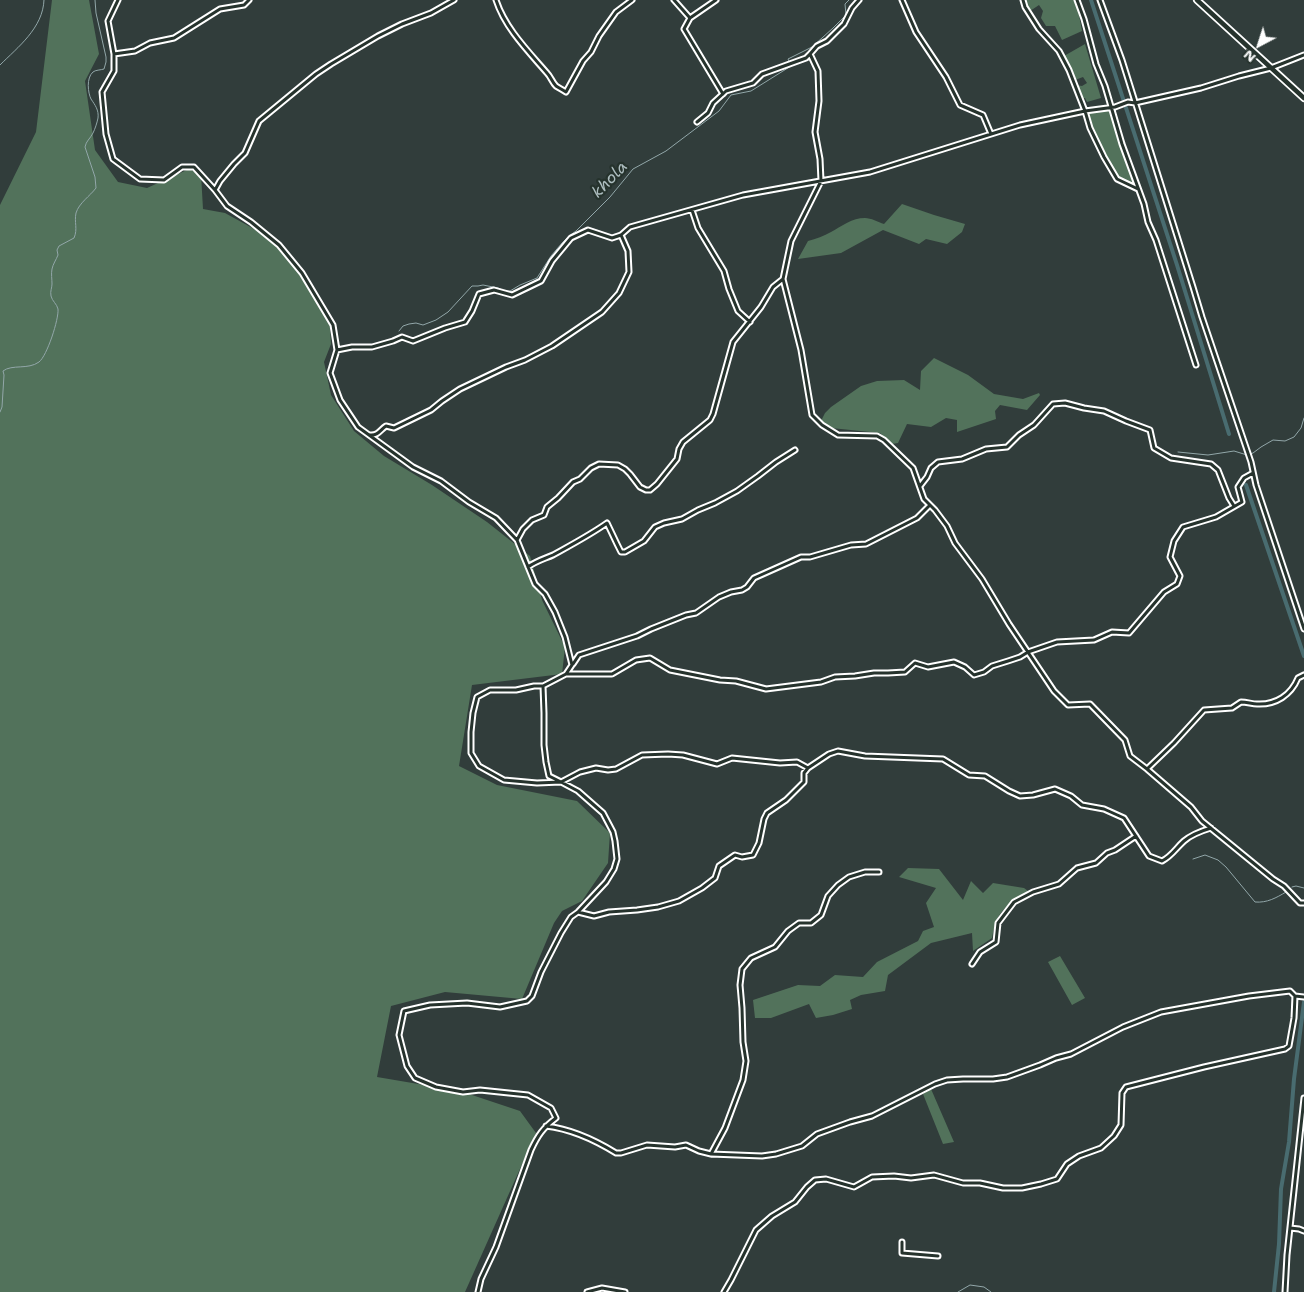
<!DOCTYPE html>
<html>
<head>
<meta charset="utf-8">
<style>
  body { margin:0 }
  #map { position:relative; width:1304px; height:1292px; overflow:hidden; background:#313d3b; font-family:"Shantell Sans",sans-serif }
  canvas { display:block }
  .north { position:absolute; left:1234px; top:20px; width:50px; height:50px; -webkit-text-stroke:4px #26332d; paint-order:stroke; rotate:220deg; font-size:14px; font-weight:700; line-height:20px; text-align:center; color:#fff }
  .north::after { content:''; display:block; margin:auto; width:18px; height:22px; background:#fff; clip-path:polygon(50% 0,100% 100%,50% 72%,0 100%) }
</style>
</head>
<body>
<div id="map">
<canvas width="1304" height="1292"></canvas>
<div class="north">N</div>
</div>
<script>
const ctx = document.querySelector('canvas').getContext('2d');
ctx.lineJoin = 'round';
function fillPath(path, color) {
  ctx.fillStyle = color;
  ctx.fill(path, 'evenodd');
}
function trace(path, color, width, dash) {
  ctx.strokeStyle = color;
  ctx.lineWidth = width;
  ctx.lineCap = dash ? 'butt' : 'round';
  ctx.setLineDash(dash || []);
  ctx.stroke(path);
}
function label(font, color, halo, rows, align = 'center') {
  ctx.font = font + ' "Shantell Sans",sans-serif';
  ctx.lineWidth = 4.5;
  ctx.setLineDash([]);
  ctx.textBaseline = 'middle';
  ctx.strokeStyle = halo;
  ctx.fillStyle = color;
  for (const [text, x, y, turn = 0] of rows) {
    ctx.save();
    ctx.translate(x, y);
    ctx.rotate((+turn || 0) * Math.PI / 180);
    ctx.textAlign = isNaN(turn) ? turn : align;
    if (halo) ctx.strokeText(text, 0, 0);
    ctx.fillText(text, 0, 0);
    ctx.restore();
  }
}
const green = new Path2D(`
  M52 0H89L99 54 85 81 95 150 118 182 147 188 189 169 201 174 203 209 225 213 276 241 329 312 331 344 324 362 331 395 354 431 384 456 432 485 487 522 530 556 542 600 565 647 562 674 472 685 459 766 497 785 577 801 610 833 608 863 582 901 562 911 554 923 522 999 445 992 391 1006 377 1077 436 1087 462 1093 463 1092 520 1111 536 1133 465 1292H0V205L36 132Z
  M1025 0H1075L1077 4 1082 31 1062 40 1055 26H1046L1041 18 1043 11 1039 5 1030 11Z
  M1085 44 1101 98 1087 102 1085 98 1081 99 1076 85 1082 86 1087 83 1083 77 1075 80 1064 56Z
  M1109 109 1135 187 1118 178 1103 152 1087 114Z
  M902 204 934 215 965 224 962 232 947 244 926 239 919 244 883 230 841 253 798 259 808 241C816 239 824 236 831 232 842 226 852 218 865 218 871 218 878 222 884 224Z
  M934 358 968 375 994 394 1023 399 1039 393 1040 395 1027 410 1000 405 995 411 996 419 957 432V420L946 418 931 427 907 424 898 443 892 444 880 433 831 428 821 421 825 413 831 407 861 386 877 381 904 380 920 390 921 371Z
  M908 868 939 869 963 900 971 881 983 893 993 883 1024 888 1028 891C1015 899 1001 908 996 922 994 927 993 933 992 938L973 951 972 933 931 943 888 975 885 991 861 995 850 1000 852 1009 833 1015 816 1018 809 1004 771 1018H755L753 1000 798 985 820 986 835 975 863 977 877 962 918 941 923 931 934 927 926 903 936 888 899 877Z
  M1060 956 1085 998 1072 1005 1048 962Z
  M931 1089 954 1142 943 1144 923 1094Z`);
const stream = new Path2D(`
  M0 65C18 47 43 28 44 0
  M399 331 403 326 409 324 416 323 423 325 436 320 448 312 472 286H478L483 285 498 288 504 291H510L520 285 537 278 551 256 562 243 569 236 576 231 610 197 633 169 666 151 719 111 731 95 751 91 791 66 788 59 812 47 833 28 846 15 845 4 849 0
  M0 412 2 407 4 375 3 371C12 364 28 370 39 362 47 356 59 319 58 309 57 304 52 301 51 296 50 291 52 288 52 284 52 279 51 274 52 269 53 264 56 260 58 255L57 250 59 246 74 238C78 229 74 222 76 213 79 203 90 196 96 188L95 177 85 147C86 141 90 139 93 133 95 129 97 123 98 118 99 110 95 105 91 99 88 93 86 78 93 72 95 70 101 70 104 69L106 62V57L96 13 95 0
  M1178 452 1208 455 1234 451 1247 455 1253 453 1261 447 1273 440 1285 441 1294 437 1301 428 1304 418
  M1193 859 1205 855 1218 860 1226 867 1255 902C1267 903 1276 898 1286 892
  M1292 887 1296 886 1304 888
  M958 1292 970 1285 984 1287 991 1292`);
const canal = new Path2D(`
  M1091 0 1177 265 1229 434
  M1246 485 1304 656
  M1274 1292 1279 1244 1281 1189 1289 1142 1294 1079 1304 1002`);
const street = new Path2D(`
  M118 0 108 21 114 54V71L102 92 106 134 113 159 140 179 164 180 182 167H194L215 190 227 206 251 222 279 245 302 273 333 325 337 350 330 373 340 400 358 427 413 467 441 481 469 502 496 518 517 540 535 584 545 594 555 612 565 637 572 665 566 674 543 686H534L516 690H490L477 697 473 713 471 732V753L479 766 504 780 537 783 561 782 578 791 603 813 613 832 615 841 617 859 614 869 606 882 578 912 571 917 561 933 541 972 532 996 527 1001 500 1007 467 1003 430 1005 404 1011 399 1035 407 1066 415 1078 436 1087 463 1092 480 1090 528 1095 551 1108 556 1118C543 1128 538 1135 531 1150L496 1247 481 1279 478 1292
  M496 0C505 28 528 51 547 73 551 77 552 82 556 86 559 88 563 90 566 92L583 61 591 52 599 36 616 12 632 0
  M674 0 690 18 684 29 723 94
  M859 0 852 8 844 24 827 41 817 46 810 54 818 71 819 101 815 132 820 159 821 181 791 241 783 279 801 350 812 415 822 425 838 435 877 436 884 440 913 468 924 499 935 510 947 526 955 543 982 579 1009 624 1054 691 1068 705 1090 704 1125 740 1130 756 1147 769 1191 807 1202 821 1273 879 1284 886 1300 903H1304
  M902 0 916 32 946 77 960 105 983 115 991 134
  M1023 0 1025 7 1039 29 1059 51 1069 70 1085 111 1090 128 1104 157 1117 179 1138 189
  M1077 0 1084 19 1096 64 1105 86 1122 144 1144 204 1148 222 1156 240 1196 365
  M1100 0 1122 60 1193 287 1202 317 1251 462 1256 485 1304 629
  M690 18 716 0
  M114 54 135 51 150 43 174 38 220 9 244 5 249 0
  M697 122 708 113 713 103 726 91 753 83 762 74 806 58 810 54
  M215 190 220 181 234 164 245 153 259 121 316 74 331 64 378 36 402 24 431 13 454 0
  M692 210 698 228 724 271 729 289 738 311 750 322
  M337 350 352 347H372L393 341 402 337 413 341 445 328 465 322 472 311 479 294 494 290 512 295 541 281 552 261 571 238 588 230 612 238 621 235 630 227 743 195 870 172 1020 125 1085 111 1115 107 1128 102 1135 103 1201 88 1239 76 1271 68 1304 55
  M370 435C378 436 380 430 386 426L394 428 431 410 442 401 460 389 506 367 525 360 552 346 602 312 619 293 629 272 628 251 621 235
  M920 486 927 477 931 468 938 462 962 459 986 449 1007 447 1019 435 1034 425 1053 404 1065 403 1084 408 1104 411 1126 421 1150 430 1154 448 1171 458 1211 464 1218 470 1229 498 1234 506
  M517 540 523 529 532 520 544 515 547 507 558 498 573 482 580 479 591 468 599 464 618 465 625 469 630 474 640 487 646 490H650L657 484 677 459 679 449 683 442 710 420 713 414 733 342 761 307 773 287 783 279
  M528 567C536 561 544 559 553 555 571 545 590 535 607 523L617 544 621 552H625L644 541 655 527 664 523 682 519 698 510 715 503 737 491 758 476 776 462 795 450
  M573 664 579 655 637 636 651 629 686 615 696 613 719 597 731 592 742 590 747 587 754 578 801 557H810L851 545 866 544 917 518 930 505
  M567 674H612L636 660 650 658 670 670 720 680 736 681 766 689 821 682 835 677 855 676 874 673H888L905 672 915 663 928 667 954 662 965 667 974 675 984 672 992 666 1008 661 1020 657 1028 652 1057 642 1094 640 1112 632 1129 633 1164 592 1177 584 1180 576 1170 557 1174 541 1183 527 1216 517 1242 502 1238 487 1244 478 1253 473
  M543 686 544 713V745L546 762 549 776 561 782 580 772 596 768 608 770 616 769 642 755 668 754 683 755 717 764 732 758 780 763 797 762 808 768 829 754 838 751 865 756 943 759 969 775 985 776 1009 791 1020 796 1033 795 1055 789 1071 796 1082 805 1104 809 1124 818 1149 856 1162 861C1172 856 1176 848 1184 841 1192 834 1201 831 1211 828
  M1147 769 1174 743 1204 710 1232 708 1241 702C1247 702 1252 704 1257 704 1276 705 1291 695 1298 678L1304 675
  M578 912 594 916 609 912 637 910 658 907 679 901 702 888 715 878 719 866 735 855 742 857 753 855 759 843 764 819 767 813 786 800 804 782V773L808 768
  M972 964 980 952 996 942 998 923 1014 902 1033 892 1059 884 1077 868 1096 863 1107 853 1115 850 1136 836
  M546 1126C571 1129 595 1140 616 1153H621L647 1145 675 1147 686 1145 699 1151 711 1154 762 1156 776 1154 802 1146 817 1134 850 1122 872 1116 935 1084 947 1080 963 1079H993L1007 1077 1040 1065 1056 1058 1071 1054 1123 1027 1161 1012 1249 996 1290 991 1295 996 1304 997
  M711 1154 725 1128 743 1080 746 1061 743 1042 742 1008 740 985 742 969 751 958 775 947 788 931 799 923H811L821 915 828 896 838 885 849 877 865 872H879
  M1290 1228 1299 1229 1304 1231
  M902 1242V1253L938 1256
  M587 1292 602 1288 625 1292
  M724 1292 731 1280 756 1230 772 1216 795 1202 807 1187 815 1180 826 1179 854 1187 872 1177 894 1176 911 1178 934 1175 963 1183H980L1003 1188H1022L1041 1184 1057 1179 1067 1164 1079 1156 1101 1148 1114 1136 1121 1125 1122 1093 1126 1087 1204 1067 1285 1049 1289 1046 1294 1018 1295 996
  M1285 1292 1287 1255 1304 1098`);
const secondary = new Path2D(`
  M1197 0 1304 98`);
const waterNames = [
  ["khola",610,180,-46]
];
fillPath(green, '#52725b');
trace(stream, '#92a7a9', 1);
trace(canal, '#496c70', 4);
trace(street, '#fff', 7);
trace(secondary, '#fff', 8);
trace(street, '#26332d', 3);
trace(secondary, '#26332d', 4.5);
label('italic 16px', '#adbdbf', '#26332d', waterNames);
</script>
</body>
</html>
